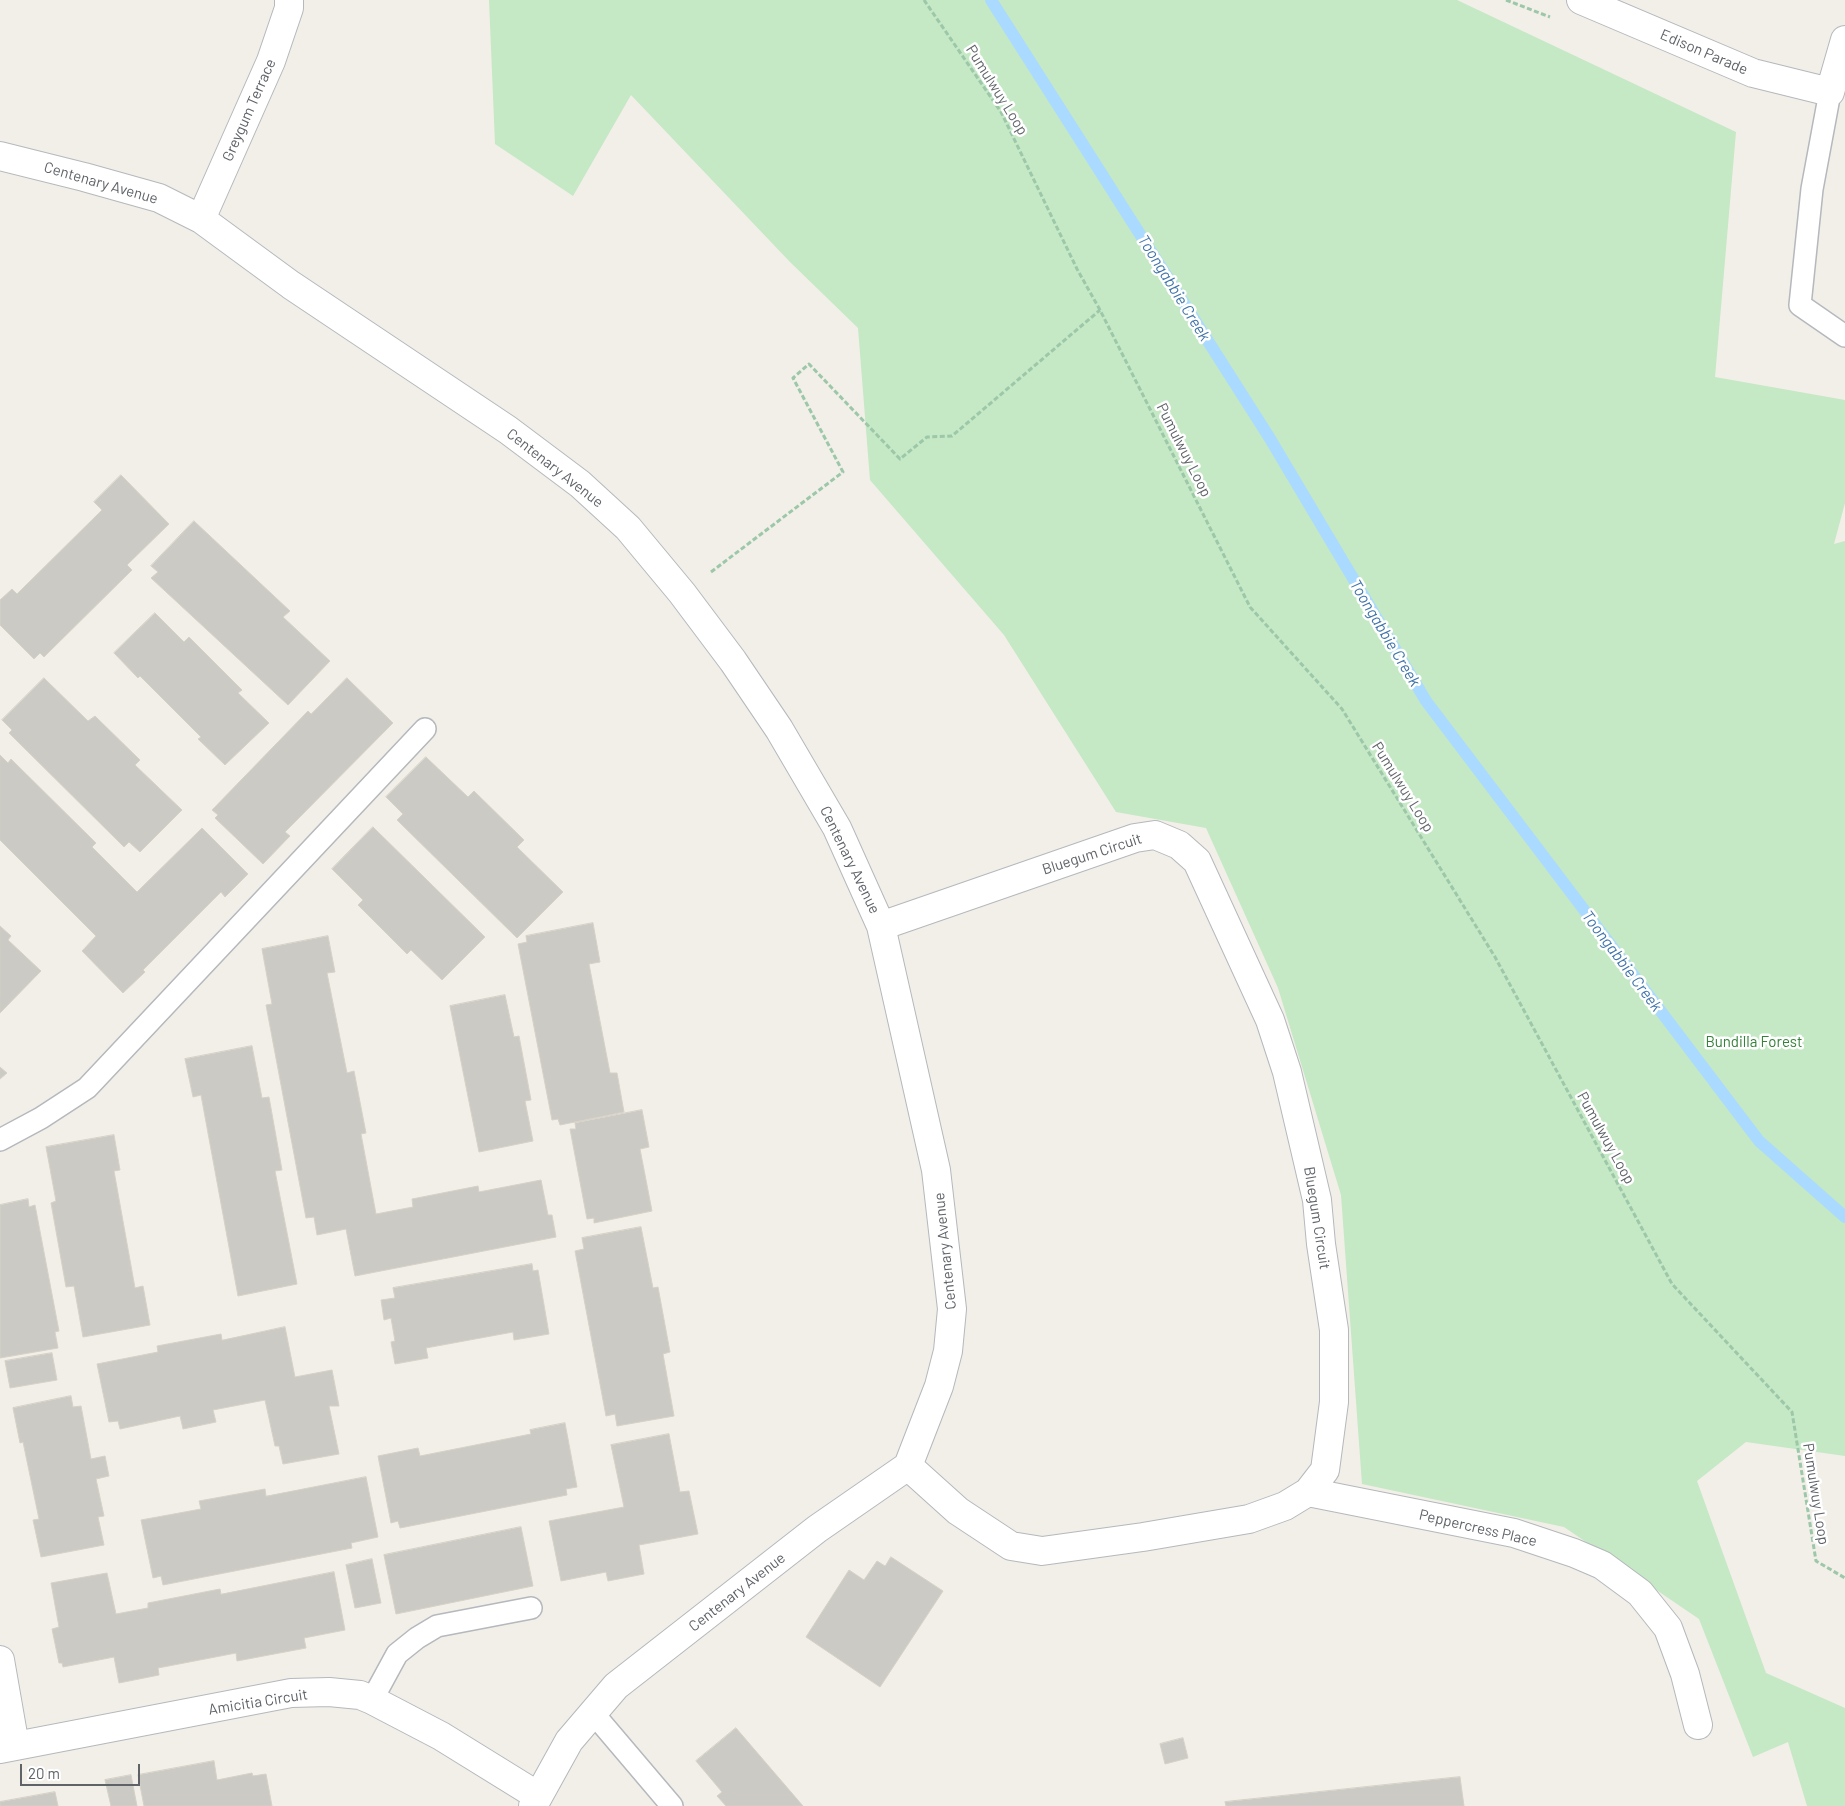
<!DOCTYPE html>
<html>
<head>
<meta charset="utf-8">
<style>
  body { margin:0 }
  #map { position:relative; width:1845px; height:1806px; overflow:hidden; background:#f1efe8; font-family:Barlow,sans-serif }
  canvas { display:block }
  .scale { position:absolute; left:20px; top:1764px; width:120px; height:22px; box-sizing:border-box; border:2px solid #5f6368; border-top:0; padding-left:6px; font-size:15px; line-height:18px; white-space:nowrap; color:#5f6368; -webkit-text-stroke:4px #fff; paint-order:stroke }
</style>
</head>
<body>
<div id="map">
<canvas width="1845" height="1806"></canvas>
<div class="scale">20 m</div>
</div>
<script>
const ctx = document.querySelector('canvas').getContext('2d');
ctx.lineJoin = 'round';
function fillPath(path, color) {
  ctx.fillStyle = color;
  ctx.fill(path, 'evenodd');
}
function trace(path, color, width, dash) {
  ctx.strokeStyle = color;
  ctx.lineWidth = width;
  ctx.lineCap = dash ? 'butt' : 'round';
  ctx.setLineDash(dash || []);
  ctx.stroke(path);
}
function label(font, color, halo, rows, align = 'center') {
  ctx.font = font + ' Barlow,sans-serif';
  ctx.lineWidth = 5;
  ctx.setLineDash([]);
  ctx.textBaseline = 'middle';
  ctx.strokeStyle = halo;
  ctx.fillStyle = color;
  for (const [text, x, y, turn = 0] of rows) {
    ctx.save();
    ctx.translate(x, y);
    ctx.rotate((+turn || 0) * Math.PI / 180);
    ctx.textAlign = isNaN(turn) ? turn : align;
    if (halo) ctx.strokeText(text, 0, 0);
    ctx.fillText(text, 0, 0);
    ctx.restore();
  }
}
const green = new Path2D(`
  M489 0H1457L1736 132 1715 377 1845 400V503L1834 544 1845 541V1456L1746 1442 1697 1481 1766 1673 1845 1708V1806H1807L1788 1742 1753 1757 1699 1619 1564 1527 1362 1484 1341 1195 1278 988 1206 828 1116 812 1004 635 870 480 858 328 790 262 631 95 573 196 495 144Z`);
const stream = new Path2D(`
  M991 0 1269 437 1426 701 1759 1141 1845 1217`);
const building = new Path2D(`
  M121 475 169 524 127 565 132 570 44 657 40 653 34 659 0 625V600L12 589 17 594 102 510 94 502Z
  M194 521 290 611 283 617 330 661 288 705 151 578 158 572 151 566Z
  M155 613 184 642 189 637 242 690 238 693 269 723 225 765 198 739 201 737 140 676 138 678 114 653Z
  M44 678 88 721 95 716 140 760 135 765 182 810 140 852 129 842 124 847 9 733 12 730 2 720Z
  M347 678 393 723 285 832 290 836 263 864 215 818 218 815 212 810 308 711 311 714Z
  M0 755 8 763 11 759 96 843 92 847 137 892 202 828 248 874 225 897 221 892 143 970 145 972 123 993 82 951 96 936 0 840Z
  M426 757 468 797 474 791 524 840 517 847 563 892 517 938 397 820 403 814 386 797Z
  M373 827 485 937 442 980 411 950 407 954 358 905 363 900 332 869Z
  M593 923 600 962 589 964 610 1073H617L624 1112 560 1125 558 1119 552 1120 518 944 527 942 526 936Z
  M0 926 11 936 8 940 41 971 0 1013Z
  M328 936 335 972 327 973 347 1073 354 1071 366 1133 361 1134 376 1214 413 1207 412 1199 478 1186 479 1192 541 1180 548 1215H552L556 1237 355 1276 346 1229 317 1235 314 1217 306 1218 266 1005 272 1004 262 949Z
  M505 995 514 1037 519 1036 531 1100 525 1101 533 1141 479 1152 450 1006Z
  M252 1046 262 1098 269 1097 282 1170 275 1171 297 1284 238 1296 201 1095 193 1097 185 1059Z
  M0 1067 7 1073 0 1079Z
  M642 1110 649 1147 640 1149 652 1211 594 1223V1218L587 1219 570 1129H576L575 1123Z
  M114 1135 120 1170 114 1171 135 1288 143 1286 150 1325 83 1337 74 1286 66 1287 51 1203 56 1201 46 1147Z
  M28 1199 29 1207 35 1205 59 1331 55 1332 58 1348 0 1358V1205Z
  M641 1227 653 1288 658 1287 670 1352 663 1354 674 1416 617 1426 615 1414 606 1416 575 1251 584 1249 582 1238Z
  M532 1264 533 1271 538 1270 549 1334 514 1340 513 1332 426 1348 428 1358 395 1364 391 1342 395 1341 391 1318 384 1320 381 1300 395 1298 393 1288Z
  M285 1327 295 1377 332 1370 339 1406H329L339 1454 283 1464 279 1446H275L265 1400 213 1410 216 1422 183 1429 180 1416 120 1429 118 1421 109 1422 97 1364 158 1352 157 1346 221 1334 222 1340Z
  M52 1353 57 1380 10 1388 5 1361Z
  M71 1396 73 1407 81 1406 91 1459 105 1456 109 1476 96 1479 104 1516 98 1517 104 1545 41 1557 33 1520 39 1519 23 1442 20 1443 13 1408Z
  M565 1423 577 1487 566 1489 567 1495 400 1528 398 1521 391 1523 378 1456 418 1448 420 1456 531 1434 530 1430Z
  M669 1434 680 1492 689 1491 698 1534 639 1545 644 1574 608 1581 606 1572 561 1581 549 1521 624 1507 611 1445Z
  M366 1477 378 1537 351 1543 352 1548 163 1585 161 1576 153 1578 141 1520 201 1509 199 1501 265 1489 266 1496Z
  M521 1527 533 1586 396 1614 384 1555Z
  M891 1557 943 1591 880 1687 806 1637 849 1570 864 1580 877 1561 885 1566Z
  M372 1559 381 1603 355 1608 346 1565Z
  M334 1572 345 1630 304 1638 306 1648 237 1661 236 1653 158 1668 159 1675 119 1683 114 1657 63 1667 62 1663H59L52 1629 59 1627 51 1583 107 1573 116 1614 148 1608V1603L220 1589 221 1594Z
  M736 1728 803 1806H726L717 1796 722 1792 696 1761Z
  M1183 1738 1188 1758 1165 1764 1160 1744Z
  M214 1761 217 1780 252 1773 253 1776 266 1774 272 1806H144L138 1775Z
  M131 1775 137 1806H111L105 1780Z
  M1460 1777 1464 1806H1226L1225 1802Z
  M55 1792 58 1806H0V1802Z`);
const path = new Path2D(`
  M924 0 1001 112 1077 269 1100 310 1250 607 1342 709 1495 957 1672 1284 1792 1412 1816 1561 1845 1578
  M1506 0 1550 17
  M711 572 843 472 793 378 809 364 900 459 927 437 952 436 1100 310`);
const lane = new Path2D(`
  M1830 92 1812 189 1800 305 1845 336
  M0 1140 41 1118 87 1088 425 729
  M372 1700 397 1654 417 1638 437 1626 531 1608
  M593 1713 672 1806`);
const street = new Path2D(`
  M1581 0 1753 73 1830 92 1845 40
  M0 156 84 177 159 198 201 219 291 285 508 430 580 484 628 528 682 593 733 661 779 729 837 828 881 926 936 1170 952 1309 948 1351 939 1386 908 1466 817 1529 616 1686 569 1741 533 1806
  M201 219 271 61 289 8V0
  M881 926 1135 838 1155 835 1179 845 1197 861 1270 1020 1287 1072 1317 1200 1321 1244 1334 1330V1402L1325 1470 1308 1492 1285 1506 1249 1519 1143 1537 1042 1551 1011 1546 958 1511 908 1466
  M1308 1492 1514 1533 1574 1553 1602 1565 1640 1593 1668 1628 1685 1674 1698 1725
  M0 1660 15 1746
  M0 1749 291 1693 329 1692 360 1695 372 1700 441 1736 538 1796`);
const streetNames = [
  ["Edison Parade",1704,52,23],
  ["Pumulwuy Loop",997,90,58],
  ["Greygum Terrace",249,110,-66],
  ["Centenary Avenue",101,183,16],
  ["Pumulwuy Loop",1184,450,63],
  ["Centenary Avenue",555,468,38],
  ["Pumulwuy Loop",1403,787,58],
  ["Bluegum Circuit",1092,854,-18],
  ["Centenary Avenue",850,860,64],
  ["Pumulwuy Loop",1606,1138,61],
  ["Bluegum Circuit",1317,1218,81],
  ["Centenary Avenue",945,1251,-96],
  ["Pumulwuy Loop",1816,1494,81],
  ["Peppercress Place",1478,1528,13],
  ["Centenary Avenue",737,1592,-38],
  ["Amicitia Circuit",258,1702,-9]
];
const parkNames = [
  ["Bundilla Forest",1754,1042]
];
const waterNames = [
  ["Toongabbie Creek",1174,288,58],
  ["Toongabbie Creek",1385,633,59],
  ["Toongabbie Creek",1622,961,53]
];
fillPath(green, '#c5e8c5');
trace(stream, '#aadaff', 12);
fillPath(building, '#cccac5');
trace(building, '#d6d1c6', 1);
trace(lane, '#b5b8bc', 24);
trace(street, '#b5b8bc', 30);
trace(path, '#9cc7a9', 3, [5, 2.5]);
trace(lane, '#fff', 21);
trace(street, '#fff', 28);
label('15px', '#5f6368', '#fff', streetNames);
label('15px', '#348238', '#fff', parkNames);
label('italic 16px', '#4174aa', '#fff', waterNames);
</script>
</body>
</html>
